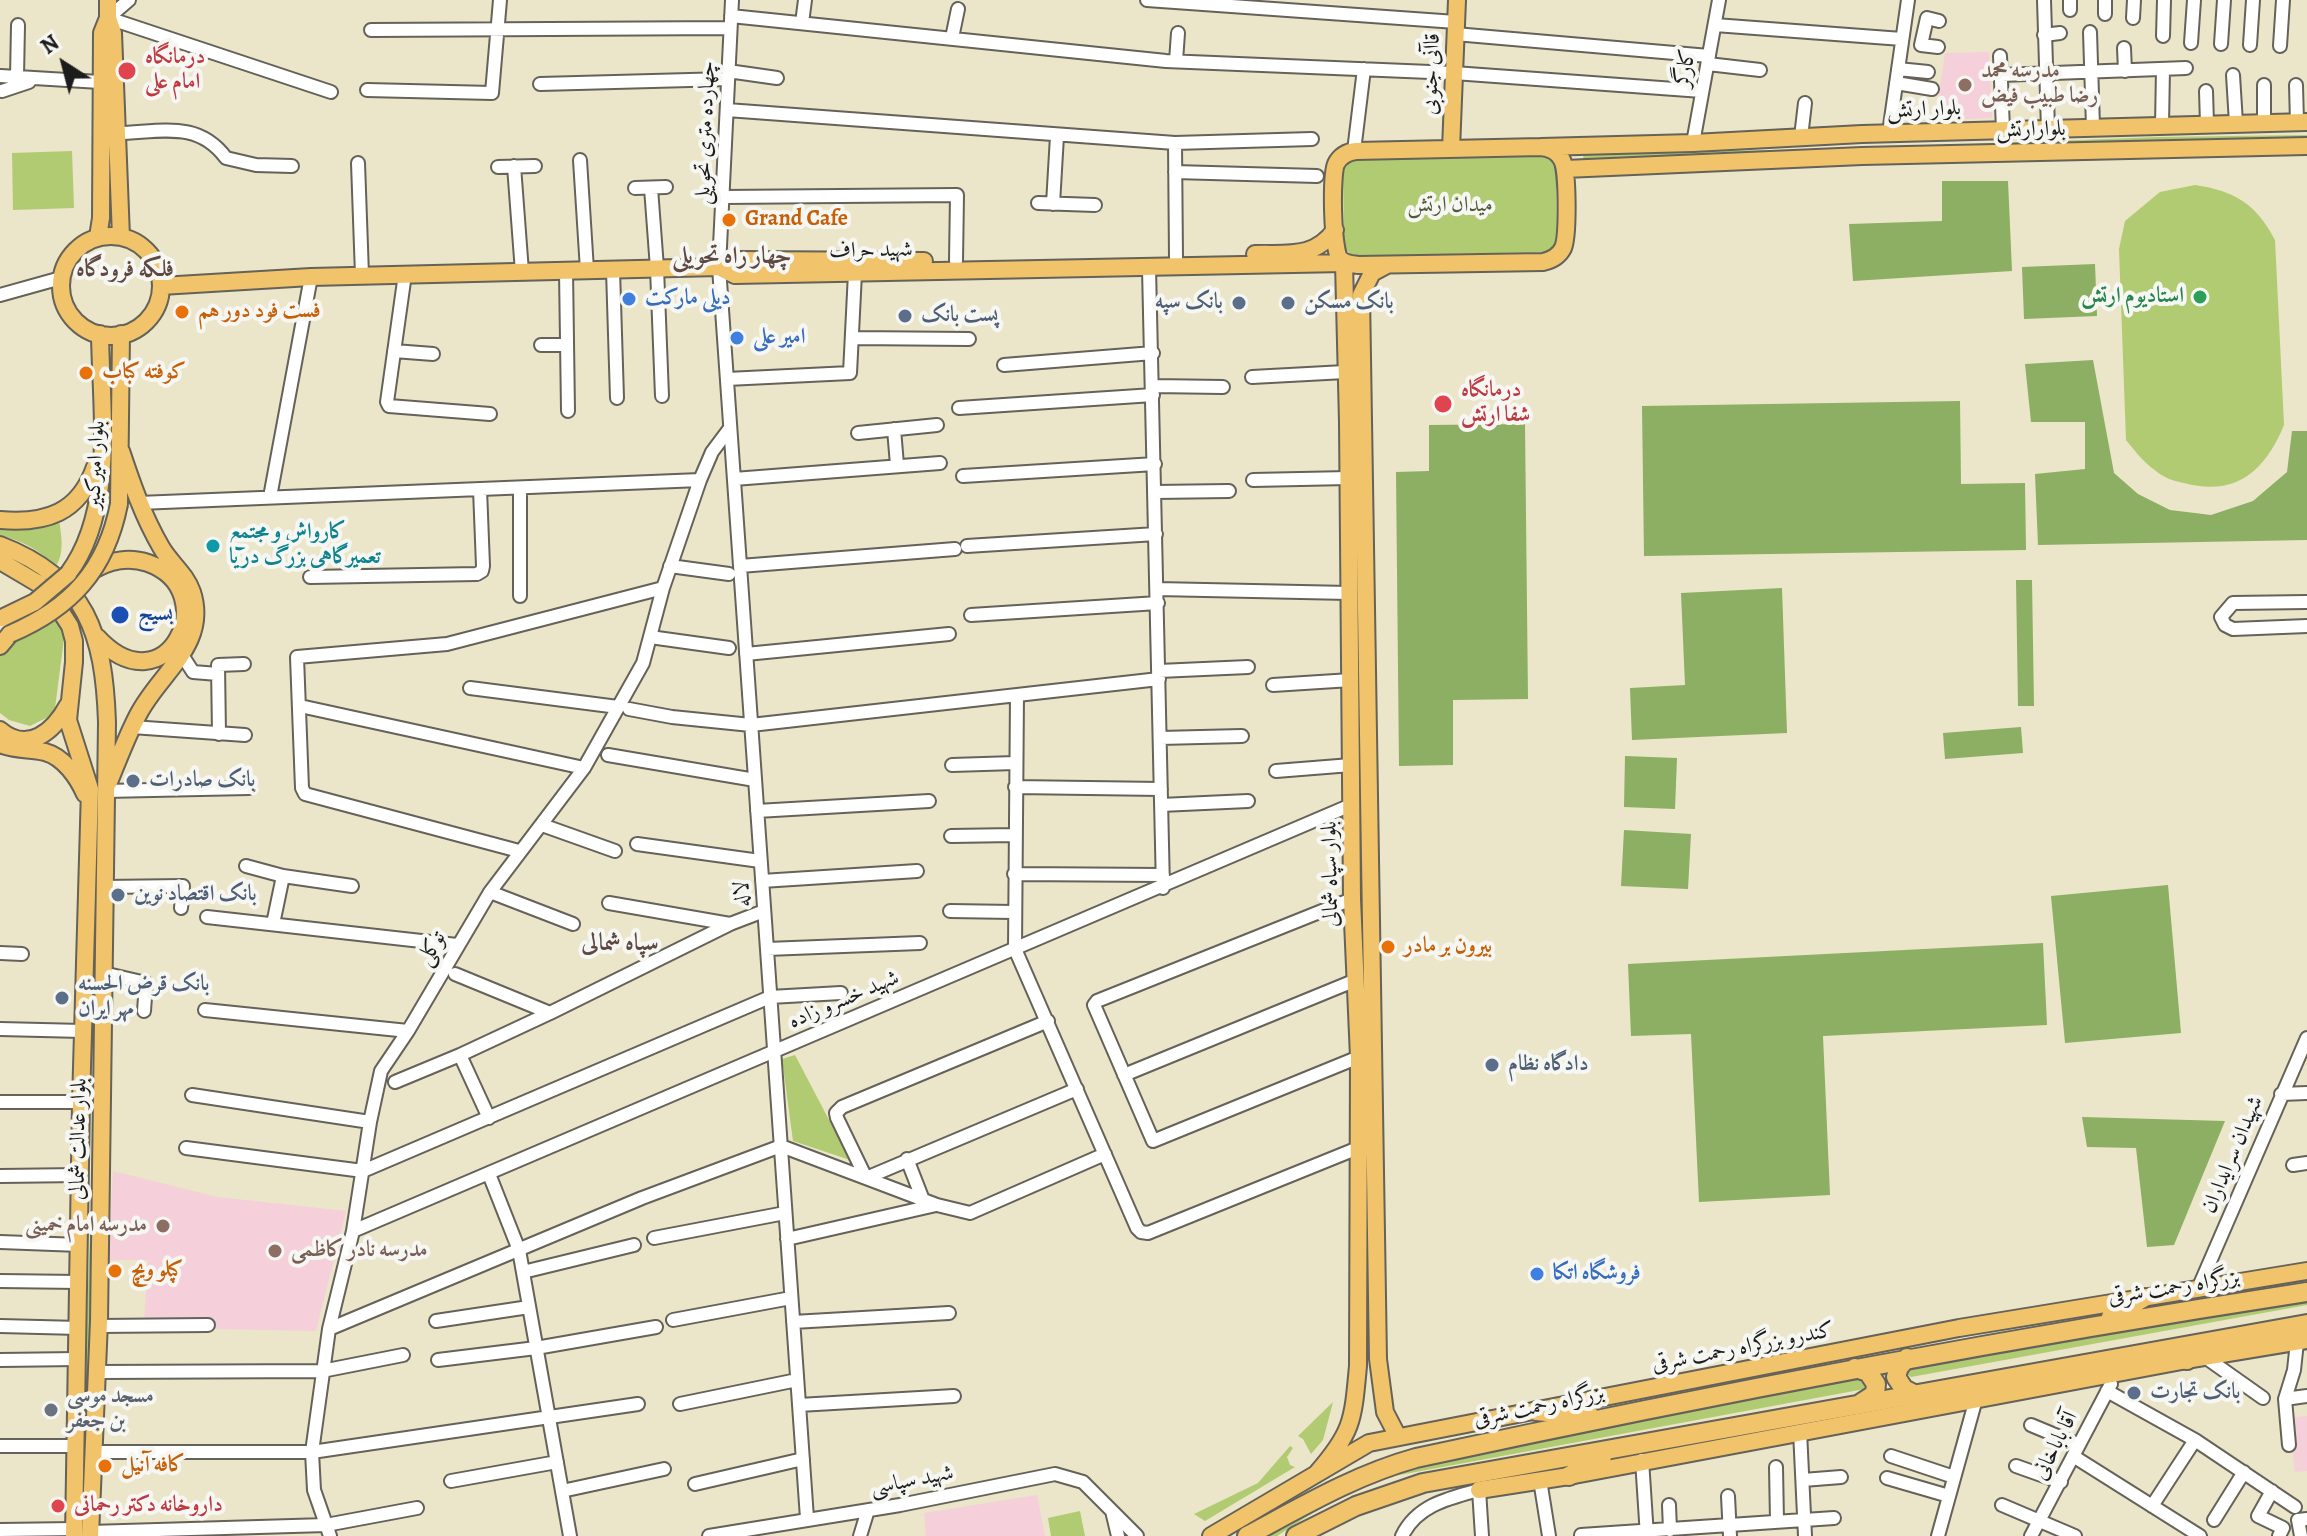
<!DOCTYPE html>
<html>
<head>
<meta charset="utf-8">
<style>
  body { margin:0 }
  #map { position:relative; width:2307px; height:1536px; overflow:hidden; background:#ebe5c9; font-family:Alegreya,serif }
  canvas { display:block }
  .north { position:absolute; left:24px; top:24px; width:80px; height:80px; -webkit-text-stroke:6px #f6f6f2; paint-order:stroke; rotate:324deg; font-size:22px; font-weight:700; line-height:32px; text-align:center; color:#1c1c1c }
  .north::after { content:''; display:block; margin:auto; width:28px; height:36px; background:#1c1c1c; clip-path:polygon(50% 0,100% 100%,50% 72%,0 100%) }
</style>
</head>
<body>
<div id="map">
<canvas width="2307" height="1536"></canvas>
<div class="north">N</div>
</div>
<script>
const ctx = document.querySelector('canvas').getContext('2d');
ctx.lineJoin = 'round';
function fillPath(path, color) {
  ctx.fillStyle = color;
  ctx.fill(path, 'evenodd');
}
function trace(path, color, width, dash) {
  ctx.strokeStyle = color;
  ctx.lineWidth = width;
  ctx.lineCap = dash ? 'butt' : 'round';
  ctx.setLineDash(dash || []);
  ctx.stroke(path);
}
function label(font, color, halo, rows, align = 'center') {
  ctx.font = font + ' Alegreya,Amiri,serif';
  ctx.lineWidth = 8;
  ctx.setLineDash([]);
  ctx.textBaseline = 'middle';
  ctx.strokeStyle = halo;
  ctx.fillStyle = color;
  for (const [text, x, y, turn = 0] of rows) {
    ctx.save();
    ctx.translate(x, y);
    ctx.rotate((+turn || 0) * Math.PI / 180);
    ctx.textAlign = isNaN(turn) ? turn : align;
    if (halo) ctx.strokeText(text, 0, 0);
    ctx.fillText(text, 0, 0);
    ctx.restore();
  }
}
const built = new Path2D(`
  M1989 52 1992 118 1935 120 1945 53Z
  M113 1171 217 1197 346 1211 316 1331 215 1329 211 1321 144 1323 148 1260H108Z
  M2307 1416V1471L2295 1472 2289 1418Z
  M1037 1495 1045 1536H926L924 1513Z`);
const green = new Path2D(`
  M2307 135V142L1868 148 2158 137Z
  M1834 149 1833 152 1583 159 1584 153Z
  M72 151 74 208 13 210 12 153Z
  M1545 156 1553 162 1556 170 1557 238 1554 247 1547 252 1359 256 1350 254 1344 246 1343 174 1345 166 1353 160Z
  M2195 185C2235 191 2256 204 2275 240L2284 425C2265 471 2236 497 2184 483 2174 481 2164 478 2156 471 2144 463 2135 451 2126 440L2119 249 2125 221 2160 192Z
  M59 519C61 534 65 553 56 566 39 550 23 541 0 535V523Z
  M60 619 65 631 55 708 50 716 30 726 9 720 0 713V652L19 636Z
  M97 783H99L96 1201 92 1200Z
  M795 1055 850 1160 793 1141 782 1059Z
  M90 1233H92L93 1321 85 1536H79Z
  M2307 1297V1305L1911 1377 1906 1373 1907 1368Z
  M1862 1376 1870 1388 1383 1478 1339 1496 1277 1536H1262L1333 1493 1435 1459Z
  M1333 1402 1323 1440 1311 1454 1303 1439 1298 1436Z
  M1290 1446 1293 1448 1287 1457 1290 1465 1295 1467 1205 1521 1194 1514 1258 1483Z
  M1080 1511 1085 1536H1051L1048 1518Z`);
const forest = new Path2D(`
  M1942 181H2008L2012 271 1853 281 1849 224 1942 221Z
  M2095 264 2097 316 2024 319 2022 267Z
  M2093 360 2114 473 2138 494 2170 510 2211 515 2253 501 2287 472 2292 431H2307V540L2038 545 2035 474 2085 469V422H2031L2025 364Z
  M1960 401 1961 484 2025 483 2026 550 1644 556 1642 406Z
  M1525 424 1528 699 1453 700V765L1399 766 1396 472 1429 471V425Z
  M2016 580H2032L2034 706H2018Z
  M1782 588 1787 733 1632 740 1630 688 1685 685 1681 593Z
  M2021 727 2023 753 1945 759 1943 733Z
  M1625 756 1677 758 1675 809 1624 807Z
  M1624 830 1691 834 1688 889 1621 886Z
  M2168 885 2181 1033 2065 1043 2051 896Z
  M2043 943 2047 1025 1823 1036 1830 1195 1699 1202 1691 1034 1631 1036 1628 964Z
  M2082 1117 2225 1121 2174 1245 2147 1247 2136 1148 2087 1147Z`);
const minor = new Path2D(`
  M732 0 719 267 807 1518
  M1147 0 1456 22
  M2044 0 2048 129
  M2070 10V0
  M2105 14V0
  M731 16 1166 61 1454 73 1702 91
  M108 18 331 92
  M108 18 129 0
  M2133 18 2134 0
  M802 23 805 0
  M1715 25 1902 39
  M371 30 730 28
  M2090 32 2093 127
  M1455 34 1709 56
  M2044 35 2060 33
  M2163 36 2164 0
  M952 38 958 9
  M2191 43 2194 0
  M2221 44 2224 0
  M2250 45 2253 0
  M2280 46 2283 0
  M1938 47 1921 45 1927 18 1939 21
  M2124 48 2125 71
  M2000 56 2003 130
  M1176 61 1178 33
  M1708 64 1760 70
  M1898 69 1928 72
  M728 71 777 78
  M2001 75 2186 68
  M2233 75 2236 123
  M1 76 100 82
  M17 77 18 25
  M1896 83 1932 89
  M540 84 727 79
  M2264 85V123
  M2296 85 2297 122
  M367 90 492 93 500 0
  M2 91 29 82
  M2206 91 2207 124
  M727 110 1175 143 1312 139
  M2162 125 2163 69
  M118 133C161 132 198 120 226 158L256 165 292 166
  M1889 133 1908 0
  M1801 137 1805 103
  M1175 143 1176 258
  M1693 143 1719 0
  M1354 151 1364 69
  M580 160 587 270
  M358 163 362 275
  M514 166 522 272
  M498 167 535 166
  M1175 172 1317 176
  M635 188 666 187
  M651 188 657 268 662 396
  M723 197 957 195 956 261
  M1038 203 1095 205
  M1053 204 1057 136
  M1149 268 1163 888
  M613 270 617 398
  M566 271 568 411
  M405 274 387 402 389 406 490 414
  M0 295 61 278
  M852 338 969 339
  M541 345H567
  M394 351 433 354
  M1004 365 1153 353
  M1252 377 1345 372
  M727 379 850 373 855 273
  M1153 386 1223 387
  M959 408 1153 395
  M894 429 897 465
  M858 433 937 425
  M963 476 1155 464
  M734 479 940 463
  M1253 480 1348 478
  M520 488V596
  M1155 492 1229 491
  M270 497 311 277
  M139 503 700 480
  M967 546 1156 534
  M670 566 729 574
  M740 566 955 549
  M310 577 477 574 482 571 483 566 480 489
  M1157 589 1349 593
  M2307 602 2233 603 2221 617 2225 625 2233 629 2307 626
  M971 615 1158 603
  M650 637 729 648
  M746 654 949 634
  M182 655 193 672 218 674
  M1159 671 1248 667
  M1273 685 1351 680
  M470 688 618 707
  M1017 695 1015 949 1137 1228 1141 1232 1148 1233 1358 1148
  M300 706 584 768
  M629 709 672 717 751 725 1159 679
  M132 727 245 735
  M219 734 218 665 244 664
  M1160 738 1242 736
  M608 755 755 780
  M952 765 1015 763
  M1276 771 1351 765
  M1015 787 1161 789
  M105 791 249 788
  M1161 805 1248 801
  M757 811 929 801
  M542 825 615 851
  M951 836 1014 835
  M637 844 760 861
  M519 851 305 794 302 788 297 657 447 644 663 588
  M246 866 283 876 352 886
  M1014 874 1163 875
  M762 881 917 871
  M104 887 183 886 181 908
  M490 892 573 924
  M1352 899 1097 1001 1094 1005 1153 1141 1359 1057
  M609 903 730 924
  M950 911 1013 912
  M207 917 457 945
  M273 924 283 876
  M767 949 920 943
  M0 953 22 954
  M103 973 146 983 144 1011
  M455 974 550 1013
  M205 1010 408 1031
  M0 1029 83 1031
  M460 1055 489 1118
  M1124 1075 1356 980
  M395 1082 460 1055 550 1013 730 924 764 911
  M2281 1094 2307 1093
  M192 1095 370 1122
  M0 1102H81
  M186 1148 363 1171 770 997 841 993
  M907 1159 923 1200
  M2293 1165 2307 1163
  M489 1174 519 1250 570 1536
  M0 1176 81 1175
  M866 1178 837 1118 836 1113 842 1107 1048 1021
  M866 1178 1077 1089
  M353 1231 1351 805
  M654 1238 785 1213
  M787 1239 936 1205
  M0 1242 80 1245
  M523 1272 634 1245
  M0 1281 79 1282
  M2198 1289 2307 1038
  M673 1320 791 1298
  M436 1321 529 1307
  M793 1322 949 1313
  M0 1326 79 1328
  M99 1326 208 1325
  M329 1329 642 1198 781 1146 937 1205 970 1213 1105 1154
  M2205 1357 2263 1398
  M0 1360 78 1359
  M438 1360 536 1348 656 1327
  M98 1372 322 1371 403 1355
  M2107 1391 2195 1440 2295 1507
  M2285 1399 2307 1396
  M680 1404 797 1380
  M799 1405 954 1396
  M2031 1425 2079 1445
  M1800 1431 1805 1536
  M2289 1445 2285 1399 2294 1370 2297 1342
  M0 1446H74
  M93 1452H312L638 1404
  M1891 1456 1954 1477
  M2073 1456 2200 1536
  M1642 1460 1647 1536
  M2016 1466 2061 1482
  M1776 1467 1777 1521
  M1887 1478 1949 1496
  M1540 1480 1549 1536
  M1803 1480 1841 1477
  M451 1481 557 1462
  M695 1484 803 1459
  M562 1491 664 1469
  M2272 1491 2258 1516 2283 1528 2279 1536
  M1728 1496 1730 1536
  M1669 1505 1670 1530
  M2002 1505 2075 1536
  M2152 1506 2195 1440
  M1112 1511 1118 1536
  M2214 1520 2244 1472
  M0 1530 75 1529
  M90 1532 326 1525 417 1508
  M1581 1535 1834 1518
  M330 1536 314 1490 312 1452 329 1329 353 1231 370 1122 381 1071 408 1031 490 892 584 768 643 663 663 588 700 480 712 452 730 428
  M709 1536 900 1505 1055 1474 1083 1482 1137 1536
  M860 1536 868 1510
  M1402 1536C1417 1505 1449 1498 1479 1490L1482 1536
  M1938 1536 1976 1399
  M2031 1536 2111 1384
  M2301 1536 2298 1520 2307 1519`);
const major = new Path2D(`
  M108 0V18L113 33 121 237
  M1541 147 1693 143 1862 134 2307 122
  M1541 147C1550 148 1558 151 1562 160 1568 171 1568 237 1563 248 1559 256 1552 260 1543 262L1358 265C1352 264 1345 264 1340 259 1332 250 1331 176 1336 164 1340 156 1347 152 1356 151Z
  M1451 149 1457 0
  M1565 169 1862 156 2307 146
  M61 286a50 50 0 1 1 100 0a50 50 0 1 1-100 0Z
  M98 237 101 218 102 33 108 18
  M1255 254C1287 253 1314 259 1335 230
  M1387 265 1372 273 1361 295 1378 1359 1385 1412 1398 1437
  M719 267 736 260 924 261
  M161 286 311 277 719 267 735 275 1344 263 1348 422 1352 899 1359 1057 1358 1366C1353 1420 1353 1432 1317 1473
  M119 504 121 334
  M0 520C46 524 79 513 95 467
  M0 545C87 578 104 635 107 722L99 1321 90 1536
  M0 561 39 584 54 601 70 626 74 641V662L68 720 90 789 81 1102 74 1536
  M95 569C111 560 130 557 148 563 226 591 166 712 97 637
  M68 574C116 510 101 411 100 334
  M0 646 10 634
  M0 730C28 754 54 731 68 705
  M0 744C17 751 30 748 45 752 64 757 78 778 85 794
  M109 782C118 760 127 736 138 715 159 673 209 645 192 592 186 574 170 563 161 547 143 516 132 484 121 451
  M1479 1490 1569 1476 2187 1360 2307 1340
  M1211 1536 1369 1443 1959 1328 2307 1271`);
const highway = new Path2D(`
  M2111 1317 2143 1298
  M2157 1354 2187 1360
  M1907 1358 1899 1367 1896 1377 1904 1389 1914 1394
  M1855 1368 1868 1372 1876 1384 1875 1394 1861 1403
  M1536 1411 1590 1416
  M1569 1476 1602 1457
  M1247 1536C1303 1506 1355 1475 1416 1458 1712 1394 2008 1338 2307 1292
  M1296 1536 1356 1506 1423 1483 2307 1324`);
const majorBridge = new Path2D(`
  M2 618 35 602 68 574
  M10 634C71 608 106 570 119 504`);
const markers = [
  [127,71,10,"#e0444e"],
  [1965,85,8,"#8d6e63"],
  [729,220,8,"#e8710a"],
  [2200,297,8,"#2e9e5b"],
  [629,299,8,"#3f7fe0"],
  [1239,303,8,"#5c6f8a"],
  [1288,303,8,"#5c6f8a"],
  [182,312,8,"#e8710a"],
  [905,316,8,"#5c6f8a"],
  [737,338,8,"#3f7fe0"],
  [86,373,8,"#e8710a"],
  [1443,404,10,"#e0444e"],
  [213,546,8,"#0f9aa8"],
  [120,615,10,"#1a4fb4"],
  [133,781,8,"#5c6f8a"],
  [118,895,8,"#5c6f8a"],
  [1388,947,8,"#e8710a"],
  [62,998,8,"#5c6f8a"],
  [1492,1065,8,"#5c6f8a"],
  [163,1226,8,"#8d6e63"],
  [275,1251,8,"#8d6e63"],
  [115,1271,8,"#e8710a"],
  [1537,1274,8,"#3f7fe0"],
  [2134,1393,8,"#5c6f8a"],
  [51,1410,8,"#6b7280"],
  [105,1466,8,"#e8710a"],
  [58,1506,8,"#e0444e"]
];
const healthNames = [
  ["درمانگاه",145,58],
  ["امام علی",145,83],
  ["درمانگاه",1461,391],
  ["شفا ارتش",1461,416],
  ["داروخانه دکتر رحمانی",74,1506]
];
const streetNames = [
  ["کارگر",1686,68,-79],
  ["قاآنی جنوبی",1432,74,-88],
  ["بلوار ارتش",1924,110,-2],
  ["بلوارارتش",2031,130,-1],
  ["چهارده متری تحویلی",706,133,-88],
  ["شهید حراف",871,251,-1],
  ["بلوار امیرکبیر",96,465,-87],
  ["بلوار سپاه شمالی",1331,874,-91],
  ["لاله",743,894,-94],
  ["توکلی",432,949,-61],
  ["شهید خسرو زاده",844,1000,-23],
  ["بلوار عدالت شمالی",79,1139,-89],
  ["شهیدان سرایداران",2233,1155,-67],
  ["بزرگراه رحمت شرقی",2174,1288,-9],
  ["کندرو بزرگراه رحمت شرقی",1743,1348,-11],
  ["بزرگراه رحمت شرقی",1539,1407,-12],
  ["آقا باباخانی",2056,1446,-63],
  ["شهید سپاسی",912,1481,-11]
];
const educationNames = [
  ["مدرسه محمد",1981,72],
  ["رضا طبیب فیض",1981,97],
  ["مدرسه امام خمینی",147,1226,"right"],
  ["مدرسه نادر کاظمی",291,1251]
];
const parkNames = [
  ["میدان ارتش",1450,206]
];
const foodNames = [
  ["Grand Cafe",745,220],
  ["فست فود دور هم",198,312],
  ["کوفته کباب",102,373],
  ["بیرون بر مادر",1404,947],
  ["کپلو ویچ",131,1271],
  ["کافه آنیل",121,1466]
];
const leisureNames = [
  ["استادیوم ارتش",2184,297]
];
const shopNames = [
  ["دیلی مارکت",645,299],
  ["امیر علی",753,338],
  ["فروشگاه اتکا",1553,1274]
];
const serviceNames = [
  ["بانک سپه",1223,303,"right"],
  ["بانک مسکن",1304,303],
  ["پست بانک",921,316],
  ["بانک صادرات",149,781],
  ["بانک اقتصاد نوین",134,895],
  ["بانک قرض الحسنه",78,985],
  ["مهر ایران",78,1010],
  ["دادگاه نظام",1508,1065],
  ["بانک تجارت",2150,1393]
];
const cultureNames = [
  ["کارواش و مجتمع",229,533],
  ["تعمیرگاهی بزرگ دریا",229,558]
];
const transitNames = [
  ["بسیج",138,615]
];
const worshipNames = [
  ["مسجد موسی",67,1397],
  ["بن جعفر",67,1422]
];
const neighbourhoodNames = [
  ["چهار راه تحویلی",732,257],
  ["فلکه فرودگاه",125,270],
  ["سپاه شمالی",620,944]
];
fillPath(built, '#f5cfda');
fillPath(green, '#b0cb71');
fillPath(forest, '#8caf63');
trace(minor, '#646259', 16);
trace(major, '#646259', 20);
trace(highway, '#646259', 22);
trace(minor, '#fff', 12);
trace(major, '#f1c36a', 16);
trace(highway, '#f1c36a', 18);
trace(majorBridge, '#646259', 20, []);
trace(majorBridge, '#f1c36a', 16);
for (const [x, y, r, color] of markers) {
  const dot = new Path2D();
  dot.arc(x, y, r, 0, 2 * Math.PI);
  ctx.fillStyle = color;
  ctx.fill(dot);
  trace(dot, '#f6f6f2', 3);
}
label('bold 22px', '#be3a42', '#f6f6f2', healthNames, 'left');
label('22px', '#1c1c1c', '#f6f6f2', streetNames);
label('bold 22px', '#785e54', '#f6f6f2', educationNames, 'left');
label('22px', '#50593a', '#f6f6f2', parkNames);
label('bold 22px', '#c56008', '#f6f6f2', foodNames, 'left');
label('bold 22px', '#27864d', '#f6f6f2', leisureNames, 'right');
label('bold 22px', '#366cbe', '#f6f6f2', shopNames, 'left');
label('bold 22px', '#4e5e75', '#f6f6f2', serviceNames, 'left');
label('bold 22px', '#0d838f', '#f6f6f2', cultureNames, 'left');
label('bold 22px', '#164399', '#f6f6f2', transitNames, 'left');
label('bold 22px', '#5b616d', '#f6f6f2', worshipNames, 'left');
label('bold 24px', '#5d4842', '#f6f6f2', neighbourhoodNames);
</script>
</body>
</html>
